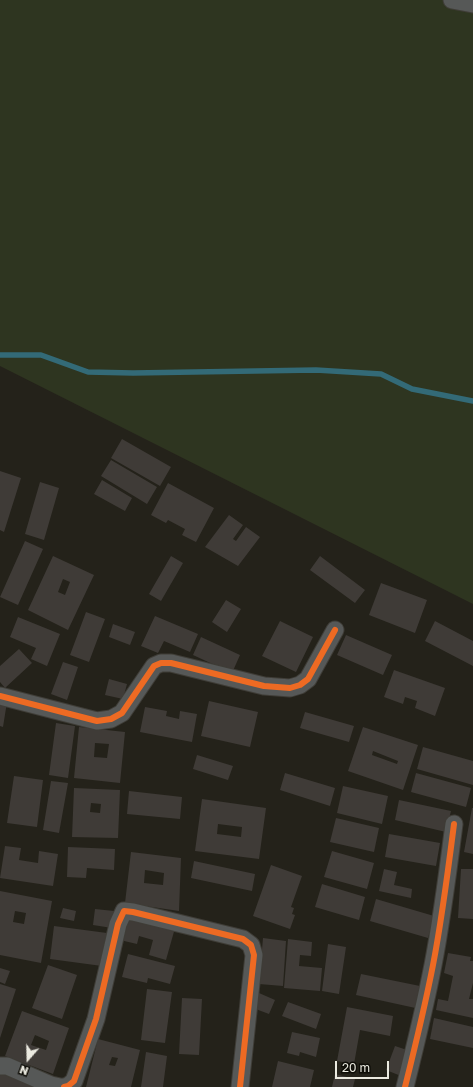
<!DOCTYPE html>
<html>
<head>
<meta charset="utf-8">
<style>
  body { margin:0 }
  #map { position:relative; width:473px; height:1087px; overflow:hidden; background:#24221a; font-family:"Golos Text",sans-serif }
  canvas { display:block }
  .north { position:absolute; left:8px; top:1039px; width:40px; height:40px; -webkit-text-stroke:3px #0f0e08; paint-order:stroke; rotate:200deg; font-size:11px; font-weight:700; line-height:16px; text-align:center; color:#ebeae0 }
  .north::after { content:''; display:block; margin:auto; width:14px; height:18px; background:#ebeae0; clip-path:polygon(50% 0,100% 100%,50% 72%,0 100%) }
  .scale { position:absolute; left:335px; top:1061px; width:54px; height:18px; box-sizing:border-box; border:2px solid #ebeae0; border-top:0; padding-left:5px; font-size:12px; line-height:14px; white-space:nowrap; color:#ebeae0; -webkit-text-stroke:3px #0f0e08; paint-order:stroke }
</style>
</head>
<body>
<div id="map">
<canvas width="473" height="1087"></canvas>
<div class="north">N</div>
<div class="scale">20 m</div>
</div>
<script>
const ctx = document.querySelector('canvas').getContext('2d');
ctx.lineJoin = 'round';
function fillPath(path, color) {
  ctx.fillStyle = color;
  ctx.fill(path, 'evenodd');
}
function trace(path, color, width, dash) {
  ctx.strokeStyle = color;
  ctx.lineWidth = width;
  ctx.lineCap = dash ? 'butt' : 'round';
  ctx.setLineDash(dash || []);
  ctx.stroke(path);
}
const green = new Path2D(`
  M0 0H473V604L0 366Z`);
const stream = new Path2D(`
  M0 355H41L88 372 133 373 316 370 381 374 412 389 473 401`);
const building = new Path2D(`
  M122 439 171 467 160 486 111 458Z
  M111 460 157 487 147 504 101 476Z
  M0 471 21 478 4 532 0 530Z
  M102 480 132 498 125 511 94 494Z
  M40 482 59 488 44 540 25 534Z
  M168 483 214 508 196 542 182 535 185 529 168 520 166 523 151 515Z
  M229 515 243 525 233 539 236 541 246 527 260 537 238 566 205 547Z
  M25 541 43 549 18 605 0 597Z
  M53 556 94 575 68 630 28 610ZM63 579 70 582 65 595 58 592Z
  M171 556 183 563 161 601 149 594Z
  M320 556 365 590 355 603 310 570Z
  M381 583 427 600 415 633 369 615Z
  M226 600 241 609 227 632 212 622Z
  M86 612 105 619 89 662 70 655Z
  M155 616 198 634 190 652 164 641 158 653 141 646Z
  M18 617 60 634 47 666 31 659 36 648 10 637Z
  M280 621 313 637 296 672 262 656Z
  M435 621 473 641V666L425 641Z
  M113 624 135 632 130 645 109 637Z
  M346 635 392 655 383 675 337 655Z
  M201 637 240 655 232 673 193 655Z
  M19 649 32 663 5 688 0 682V666Z
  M63 662 78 667 67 700 51 694Z
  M394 670 445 688 435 716 415 708 417 701 405 697 403 704 384 697Z
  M109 679 127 684 123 699 105 695Z
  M0 701 7 702 3 727 0 726Z
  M209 701 258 712 250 747 201 736Z
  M145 707 167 711 166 716 179 719 180 711 197 714 192 742 140 732Z
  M305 712 354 726 349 742 300 728Z
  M56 723 75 726 68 778 49 775Z
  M79 727 125 732 120 783 74 778ZM95 743 109 744 107 758 94 757Z
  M363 727 418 745 403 790 348 771ZM373 751 398 761 397 764 372 755Z
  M423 747 473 761V785L417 769Z
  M197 755 233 766 228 780 193 769Z
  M285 773 335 788 330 806 280 790Z
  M416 773 471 788 466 807 411 792Z
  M14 776 43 780 37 827 7 823Z
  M51 781 68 783 59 833 43 830Z
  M343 786 388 796 382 824 337 813Z
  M74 788 120 790 118 838 72 837ZM91 803 101 804 100 813 90 812Z
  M129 791 182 797 180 819 127 814Z
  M202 799 266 808 259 859 195 851ZM218 824 242 827 241 837 217 834Z
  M399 800 451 811 446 832 395 820Z
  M472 808H473V854L464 852Z
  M336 818 379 828 374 852 330 842Z
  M389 834 440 843 436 866 385 857Z
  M5 846 21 848 19 860 38 863 39 851 58 854 53 886 0 878Z
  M68 847 115 849 114 870 87 868 86 878 67 877Z
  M332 851 374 863 367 889 324 877Z
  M131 852 181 858 179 911 125 903ZM145 870 164 873 163 885 144 883Z
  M194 861 255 874 252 891 191 878Z
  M271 865 302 876 291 907 294 908 292 914 295 915 290 929 253 916Z
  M384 869 397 872 394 885 412 889 411 898 379 891Z
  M461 869H473V919L458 918Z
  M322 884 365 897 359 920 315 907Z
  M0 891 52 901 41 963 0 955ZM15 911 26 913 24 924 13 922Z
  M376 899 434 916 428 938 370 921Z
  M63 908 76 911 74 921 60 918Z
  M95 909 114 911 112 928 93 925Z
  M126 915 175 928 166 960 149 955 153 940 139 936 137 944 120 940Z
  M54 926 107 933 102 966 50 959Z
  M263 938 286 941 283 986 259 984Z
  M288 939 312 942 311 956 300 955 299 966 322 968 320 991 284 988Z
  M328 944 346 947 339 994 322 991Z
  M448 953 471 957 470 961H473V983L469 999H473V1018L436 1010 438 999 448 1001 453 976 444 973Z
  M128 954 175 966 170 984 148 978 147 983 122 977Z
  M48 965 77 975 62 1019 32 1008Z
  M0 968 10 971 5 984 0 982Z
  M361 974 425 987 420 1009 356 995Z
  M0 984 16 989 0 1038Z
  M147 989 172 992 165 1043 141 1040Z
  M259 993 275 1000 269 1014 253 1008Z
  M182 998 202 999 199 1055 179 1054Z
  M288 1002 321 1014 316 1029 282 1016Z
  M347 1007 393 1016 390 1036 360 1030 354 1064 337 1061Z
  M22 1011 69 1028 53 1074 5 1056ZM35 1035 49 1041 46 1050 31 1045Z
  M434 1018 473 1027V1048L430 1039Z
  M292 1032 320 1038 316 1057 300 1052 299 1056 287 1053Z
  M98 1039 140 1050 131 1087H86ZM112 1057 118 1058 115 1066 109 1065Z
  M395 1046 410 1051 401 1076 386 1070Z
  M146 1052 167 1056 163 1087H141Z
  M278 1061 314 1070 310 1087H272Z
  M0 1068 39 1087H0Z
  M335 1074 355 1079 353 1087H332Z`);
const minor = new Path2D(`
  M452 0 473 4
  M0 696 97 721 111 719 122 713 154 666 161 663H171L264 686 290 688 300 685 308 679 335 630
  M0 1066H7L51 1085 60 1087
  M64 1087 68 1086 74 1081 96 1019 118 924 124 911 133 912 243 939 251 945 254 955 240 1087
  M405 1087C415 1047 425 1006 433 965 442 919 448 871 454 824`);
const cycleway = new Path2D(`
  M0 696 97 721 111 719 122 713 154 666 161 663H171L264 686 290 688 300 685 308 679 335 630
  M64 1087 68 1086 74 1081 96 1019 118 924 124 911 133 912 243 939 251 945 254 955 240 1087
  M405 1087C415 1047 425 1006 433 965 442 919 448 871 454 824`);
fillPath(green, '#2e3520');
trace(stream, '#336a77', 5.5);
fillPath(building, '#3f3b37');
trace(minor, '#3f3d37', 19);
trace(minor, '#565857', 17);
trace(cycleway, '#ed6a23', 6);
</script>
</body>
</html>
